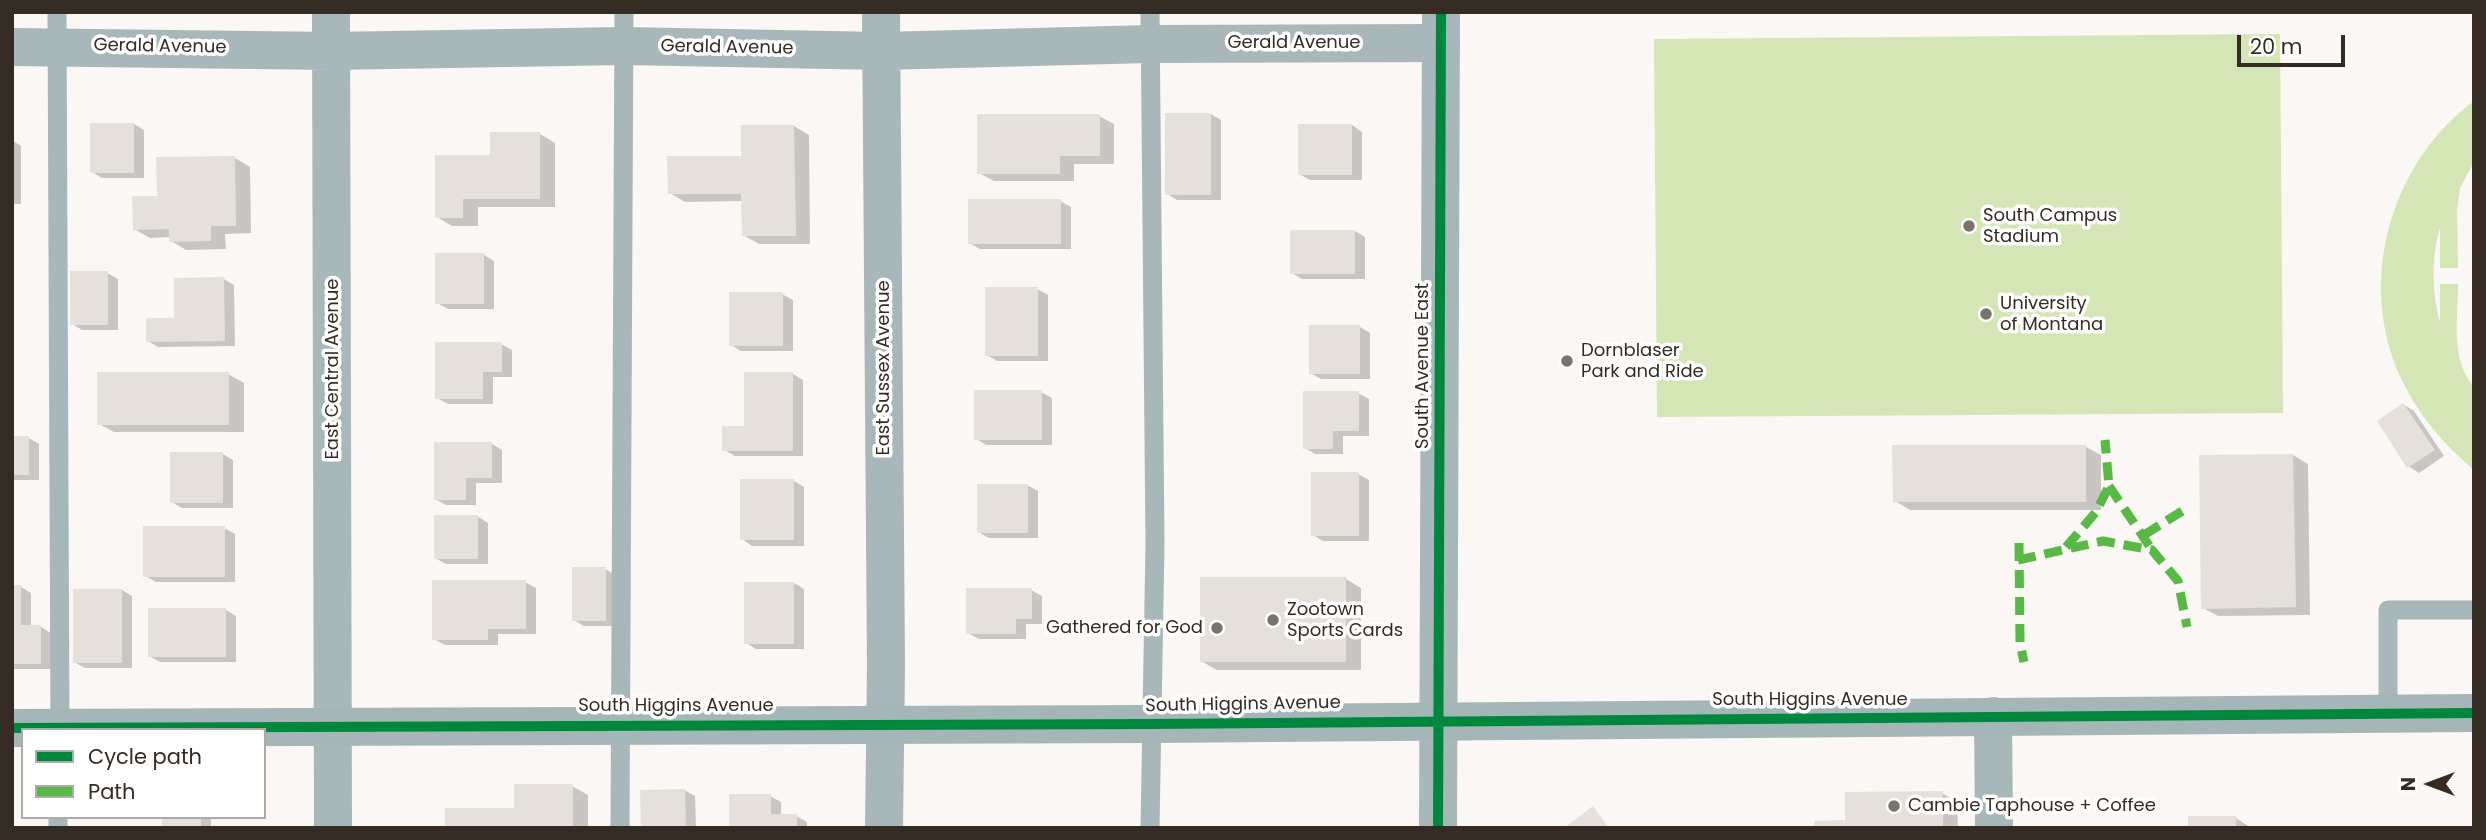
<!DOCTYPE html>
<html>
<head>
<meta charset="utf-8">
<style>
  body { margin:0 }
  #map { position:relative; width:2486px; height:840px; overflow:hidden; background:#faf7f4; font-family:Poppins,sans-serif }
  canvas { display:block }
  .frame { position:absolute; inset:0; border:14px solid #342c22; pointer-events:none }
  .legend { position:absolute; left:21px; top:728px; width:245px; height:91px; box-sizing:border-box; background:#fff; border:2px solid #aeaba7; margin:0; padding:9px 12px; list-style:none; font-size:21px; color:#342c22 }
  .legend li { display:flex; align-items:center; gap:14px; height:35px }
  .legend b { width:35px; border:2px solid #aeaba7 }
  .north { position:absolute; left:2395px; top:749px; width:70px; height:70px; -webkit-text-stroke:5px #fff; paint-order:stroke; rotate:270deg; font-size:19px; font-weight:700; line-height:28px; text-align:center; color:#342c22 }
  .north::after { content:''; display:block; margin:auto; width:24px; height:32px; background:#342c22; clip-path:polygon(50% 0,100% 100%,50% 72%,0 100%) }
  .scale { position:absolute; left:2237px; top:35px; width:108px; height:32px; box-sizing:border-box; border:4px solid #342c22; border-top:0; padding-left:9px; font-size:21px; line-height:24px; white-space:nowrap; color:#342c22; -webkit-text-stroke:5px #fff; paint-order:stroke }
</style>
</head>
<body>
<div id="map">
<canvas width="2486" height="840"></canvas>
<div class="frame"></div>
<ul class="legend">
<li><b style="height:9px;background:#00873e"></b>Cycle path</li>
<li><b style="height:9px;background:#58b947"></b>Path</li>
</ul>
<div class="north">N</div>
<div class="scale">20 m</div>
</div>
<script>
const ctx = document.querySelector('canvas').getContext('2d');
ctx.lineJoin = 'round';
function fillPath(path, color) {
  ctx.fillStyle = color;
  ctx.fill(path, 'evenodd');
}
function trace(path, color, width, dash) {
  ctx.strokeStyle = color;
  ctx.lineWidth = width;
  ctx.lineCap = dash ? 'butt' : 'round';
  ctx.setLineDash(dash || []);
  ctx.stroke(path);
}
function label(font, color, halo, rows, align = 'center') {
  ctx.font = font + ' Poppins,sans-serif';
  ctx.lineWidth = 7;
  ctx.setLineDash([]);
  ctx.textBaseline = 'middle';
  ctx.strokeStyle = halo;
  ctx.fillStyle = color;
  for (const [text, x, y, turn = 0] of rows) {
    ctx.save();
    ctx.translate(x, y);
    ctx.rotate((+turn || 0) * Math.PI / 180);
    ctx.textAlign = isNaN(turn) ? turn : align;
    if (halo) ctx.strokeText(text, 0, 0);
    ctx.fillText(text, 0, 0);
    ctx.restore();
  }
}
const green = new Path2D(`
  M2280 34 2283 413 1657 417 1654 39Z
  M2474 101V162L2460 188 2457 211 2458 268H2440V228C2431 257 2432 293 2440 322V284H2458C2458 318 2450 359 2474 387V470C2446 446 2423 421 2406 388 2354 291 2387 165 2474 101Z`);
const shadow = new Path2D(`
  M1211 114 1221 120V200H1177L1167 194Z
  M1099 116 1114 124V164H1074V181H994L979 173Z
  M134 124 144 130V178H102L92 172Z
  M1352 125 1362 132V180H1310L1299 174Z
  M794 126 809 135 810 244H759L743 235V201L685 202 670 193 742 157Z
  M540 134 555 143V207H478V226H452L437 217 492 157Z
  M12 140 21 146V204H12Z
  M235 158 250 167 251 233 225 234 226 249 186 250 171 241V237L150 238 134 229 159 198Z
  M1060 201 1071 207V249H980L969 243Z
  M1355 231 1365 237V279H1302L1292 273Z
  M484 255 494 261V309H448L437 303Z
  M107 273 118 279V330H82L72 324Z
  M224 279 234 285 235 346 158 347 148 341Z
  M1037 289 1048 295V361H997L987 355Z
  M782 294 793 300V351H741L731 345Z
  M1360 327 1370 333V379H1321L1310 373Z
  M501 344 512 350V377H493V404H448L437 398Z
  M228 374 244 383V432H114L99 424Z
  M793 374 803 380V456H735L724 450Z
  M1041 392 1052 398V445H986L975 438Z
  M1358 393 1369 399V436H1343V454H1315L1305 448Z
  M2404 405 2414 411 2444 456 2419 473 2408 466Z
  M12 438H29L39 444V480H12Z
  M492 444 502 450V483H476V505H446L435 499Z
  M2086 447 2101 455V510H1910L1895 501Z
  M223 454 233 460V508H182L172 502Z
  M2293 455 2308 464 2310 615 2218 616 2203 608Z
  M1358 474 1369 480V541H1323L1313 535Z
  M794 481 804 487V546H752L742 539Z
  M1027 485 1038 491V538H989L978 532Z
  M477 516 488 523V564H446L435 558Z
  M224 528 235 534V582H156L145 576Z
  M605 569 616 575V626H584L574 620Z
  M1346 579 1361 588V670H1217L1201 661Z
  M525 582 536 588V634H498V645H445L434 639Z
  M794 583 804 589V649H756L746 643Z
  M12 587H21L31 593V627H41L51 633V669H12Z
  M122 590 132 596V668H85L74 662Z
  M1031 590 1042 596V624H1026V639H979L968 633Z
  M226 610 236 616V662H160L149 656Z
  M572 786 588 795V828H447L516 810Z
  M684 790 695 796 696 828H643Z
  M1942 793 1957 802 1958 828H1816Z
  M770 796 781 802V816H796L807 822V828H731Z
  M164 817H211V828H164Z
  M2236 818 2251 828H2189Z`);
const building = new Path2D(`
  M1165 113H1211V195H1165Z
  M977 114H1100V156H1060V174H977Z
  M90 123H134V173H90Z
  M1298 124H1352V175H1298Z
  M741 125H794L796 236H742L741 194H668L667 156H741Z
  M490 132H540V199H463V218H435V155H490Z
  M235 156 236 226H211V241L169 242V229L133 230 132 196H157L156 157Z
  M968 199H1061V244H968Z
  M1290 230H1355V274H1290Z
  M435 253H484V304H435Z
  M70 271H108V325H70Z
  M224 277 225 341 146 342V318H174V278Z
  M985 287H1038V356H985Z
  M729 292H783V346H729Z
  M1309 325H1360V374H1309Z
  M435 342H502V372H483V399H435Z
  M97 372H229V425H97Z
  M744 372H793V451H722V426H744Z
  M974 390H1042V440H974Z
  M1303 391H1359V431H1333V449H1303Z
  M2403 403 2435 450 2407 468 2377 421Z
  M12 436H29V475H12Z
  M434 442H492V478H466V500H434Z
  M1892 445H2086V502H1893Z
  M170 452H223V503H170Z
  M2293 454 2296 607 2201 609 2199 455Z
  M1311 472H1359V536H1311Z
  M740 479H794V540H740Z
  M977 484H1028V533H977Z
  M434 515H478V559H434Z
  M143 526H225V577H143Z
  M572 567H606V621H572Z
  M1200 577H1346V662H1200Z
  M432 580H526V629H488V640H432Z
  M744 582H794V644H744Z
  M12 585H21V625H41V664H12Z
  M966 588H1032V619H1016V634H966Z
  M73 589H122V663H73Z
  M148 608H226V657H148Z
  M514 784H573V828H445V808H514Z
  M685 789 686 828H641L640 790Z
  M1943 791V828H1814V821L1845 820V792Z
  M729 794H771V814H797V828H729Z
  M1593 806 1609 828H1564Z
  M2188 816H2236V828H2188Z
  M162 817H201V828H162Z`);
const service = new Path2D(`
  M57 12 60 730
  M1150 12 1155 544 1150 828
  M2388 714V610H2474
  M58 828V817
  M620 828 624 12`);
const minor = new Path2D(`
  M331 12 333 828
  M881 12 886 666 884 828
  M12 47 332 51 624 46 881 51 1150 44 1441 43
  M1993 716 1994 828`);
const tertiary = new Path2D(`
  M1438 828 1441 12`);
const secondary = new Path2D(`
  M12 728 1152 724 2474 713`);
const quiet = new Path2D(`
  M2109 486 2152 550
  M2144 535 2187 508
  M2019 543 2020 643 2024 662
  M2066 547 2096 512 2109 486 2105 440
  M2018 560 2103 541 2152 550 2178 581 2187 627`);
const cycleway = new Path2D(`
  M12 728 1152 724 2474 713
  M1438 828 1441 12`);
const markers = [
  [1969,226,7,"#79736c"],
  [1986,314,7,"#79736c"],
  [1567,361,7,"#79736c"],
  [1273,620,7,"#79736c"],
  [1217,628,7,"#79736c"],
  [1894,806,7,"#79736c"]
];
const streetNames = [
  ["Gerald Avenue",1294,43],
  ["Gerald Avenue",160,47,1],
  ["Gerald Avenue",727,48,1],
  ["South Avenue East",1423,366,-90],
  ["East Sussex Avenue",884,368,-90],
  ["East Central Avenue",333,369,-90],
  ["South Higgins Avenue",1810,700],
  ["South Higgins Avenue",1243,705,-1],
  ["South Higgins Avenue",676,706]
];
const poiNames = [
  ["South Campus",1983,216],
  ["Stadium",1983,237],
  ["University",2000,304],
  ["of Montana",2000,325],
  ["Dornblaser",1581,351],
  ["Park and Ride",1581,372],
  ["Zootown",1287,610],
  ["Sports Cards",1287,631],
  ["Gathered for God",1203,628,"right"],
  ["Cambie Taphouse + Coffee",1908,806]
];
fillPath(green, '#d4e6b6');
fillPath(shadow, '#0003');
fillPath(building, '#e6e0da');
trace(service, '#a8b7b9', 19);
trace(minor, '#a8b7b9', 38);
trace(tertiary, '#a8b7b9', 38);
trace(secondary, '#a4b6b8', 38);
trace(quiet, '#58b947', 9, [18, 9]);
trace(cycleway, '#00873e', 10);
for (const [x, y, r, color] of markers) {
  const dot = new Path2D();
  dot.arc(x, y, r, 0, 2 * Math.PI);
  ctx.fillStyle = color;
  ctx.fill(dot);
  trace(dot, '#fff', 2.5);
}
label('18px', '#342c22', '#fff', streetNames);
label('18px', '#342c22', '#fff', poiNames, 'left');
</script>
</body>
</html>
